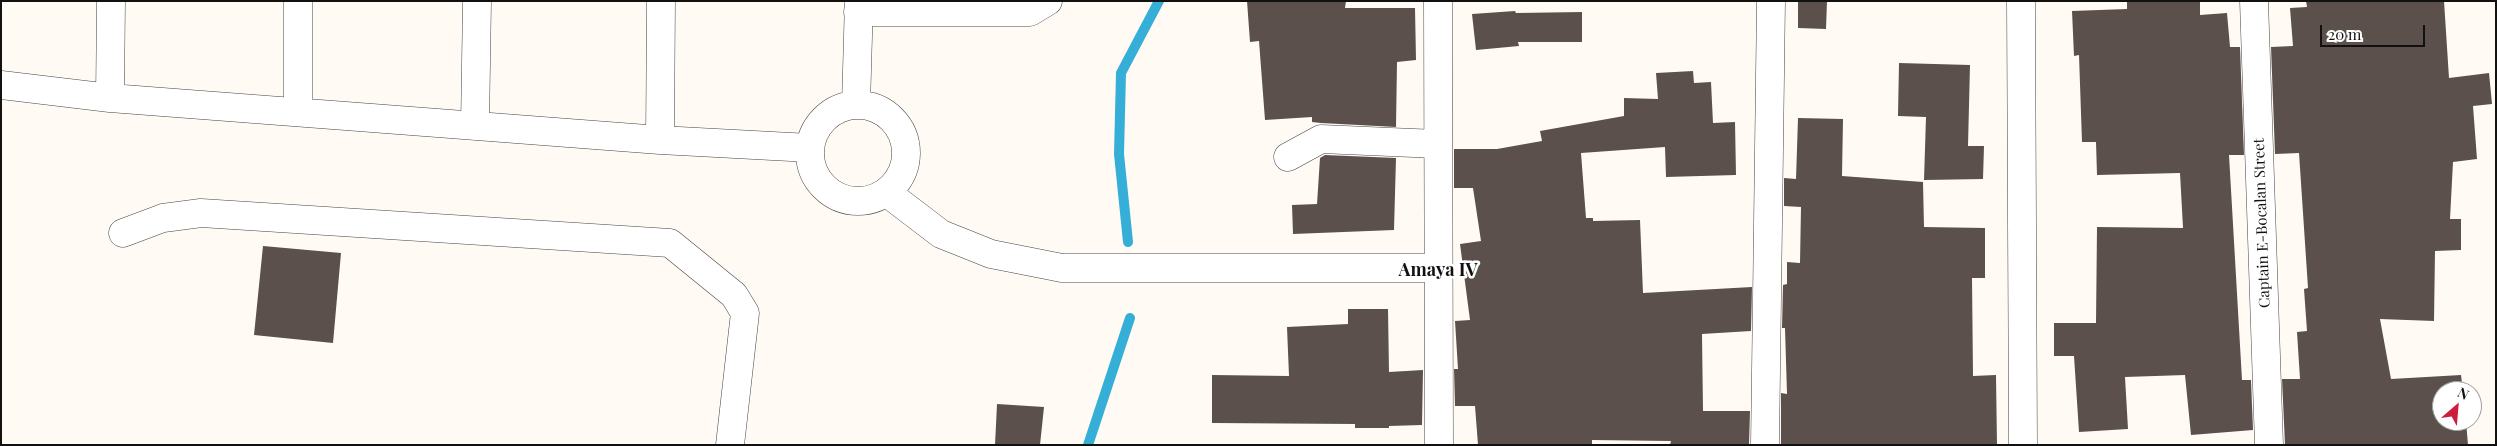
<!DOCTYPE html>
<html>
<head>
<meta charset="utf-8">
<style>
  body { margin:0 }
  #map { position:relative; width:2497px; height:446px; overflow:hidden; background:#fffbf4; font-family:"Playfair Display",serif }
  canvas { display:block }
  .frame { position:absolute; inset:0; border:2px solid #111; pointer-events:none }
  .north { position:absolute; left:2432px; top:381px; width:50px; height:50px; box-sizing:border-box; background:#fff; border:1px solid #a0a0a0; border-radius:50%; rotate:27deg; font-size:14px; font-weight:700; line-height:20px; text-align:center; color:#111 }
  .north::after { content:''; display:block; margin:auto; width:18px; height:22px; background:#ce1c3d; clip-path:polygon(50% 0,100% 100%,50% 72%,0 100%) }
  .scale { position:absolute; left:2320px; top:25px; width:105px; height:22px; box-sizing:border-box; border:2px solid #111; border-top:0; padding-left:6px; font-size:15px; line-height:18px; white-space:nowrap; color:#111; -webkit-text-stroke:4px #fff; paint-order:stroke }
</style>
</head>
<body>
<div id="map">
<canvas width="2497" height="446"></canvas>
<div class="frame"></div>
<div class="north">N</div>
<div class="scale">20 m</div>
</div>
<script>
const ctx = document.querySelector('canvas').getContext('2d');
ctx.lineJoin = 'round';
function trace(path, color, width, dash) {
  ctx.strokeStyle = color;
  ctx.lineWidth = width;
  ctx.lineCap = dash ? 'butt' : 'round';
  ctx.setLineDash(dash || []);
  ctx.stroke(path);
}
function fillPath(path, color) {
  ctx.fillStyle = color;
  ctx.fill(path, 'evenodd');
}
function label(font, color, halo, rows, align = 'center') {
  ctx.font = font + ' "Playfair Display",serif';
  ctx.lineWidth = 5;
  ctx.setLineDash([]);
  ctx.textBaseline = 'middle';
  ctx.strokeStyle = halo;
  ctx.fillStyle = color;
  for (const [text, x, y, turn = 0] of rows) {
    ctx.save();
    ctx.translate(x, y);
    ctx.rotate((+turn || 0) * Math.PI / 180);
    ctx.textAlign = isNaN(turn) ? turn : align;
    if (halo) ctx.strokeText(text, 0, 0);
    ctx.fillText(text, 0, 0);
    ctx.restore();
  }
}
const stream = new Path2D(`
  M1128 242 1119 154 1121 73 1159 1
  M1088 445 1130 318`);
const building = new Path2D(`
  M1247 1H1346L1345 8H1415L1416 60 1397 62 1396 127 1321 123 1312 122V117L1265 120 1259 41 1250 42Z
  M1798 1H1827L1826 29 1798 28Z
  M2127 1H2200V15L2227 13 2230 47H2240L2244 155H2229L2242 380H2251L2253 430 2191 435 2185 375 2125 377 2128 429 2079 432 2074 356H2054V323H2096L2097 227 2183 228 2180 173 2097 175 2096 142H2082L2079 55 2074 56 2072 11 2127 9Z
  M2306 1H2444L2449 78 2489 73 2492 104 2473 106 2477 159 2453 162 2450 219H2461V250L2435 251 2434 321 2380 319 2391 379 2461 375 2463 391H2442V421H2466L2468 445H2285L2282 379H2300L2297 332 2307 331 2304 289 2308 288 2299 153 2275 154 2271 47 2293 46 2290 8 2307 7Z
  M1515 11 1516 13 1582 12V42H1518L1519 46 1476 50 1472 14Z
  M1899 63 1970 65 1968 146H1984L1983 179 1924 180 1926 117 1898 116Z
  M1693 71 1694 83 1711 82 1713 123 1735 122 1736 175 1666 177 1665 147 1581 153 1586 218H1593V221L1640 220 1643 293 1752 287 1751 331 1702 334 1703 411H1750L1749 445H1670L1671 441 1592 440V445H1478L1475 406H1455L1454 369H1458L1455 321 1470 320 1460 244 1481 241 1473 188H1454V149H1497L1542 141 1540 131 1624 116V98L1658 99 1656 73Z
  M1798 118 1843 119 1842 176 1923 182 1924 227 1985 228V278H1972L1973 376 1996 375 1997 445H1781V393L1787 394 1785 328H1782L1783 285 1787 284V262L1800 263 1801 207 1784 206V178L1796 179Z
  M1325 155 1396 158 1394 230 1293 234 1292 205 1317 204 1320 158Z
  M263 246 341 253 333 343 254 335Z
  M1348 309H1388L1389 372 1423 370 1422 425 1389 426V428H1355V424L1212 423V375L1289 376 1287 327 1348 324Z
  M997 404 1044 407 1040 445H995Z`);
const minor = new Path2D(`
  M1438 1 1439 445
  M2021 1 2023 445
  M2254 1 2269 445
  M858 12H1030L1048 1
  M1 85 110 98 660 140 810 148
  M110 98 111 1
  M856 105 859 1
  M810 153a48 48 0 1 1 96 0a48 48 0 1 1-96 0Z
  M298 112V1
  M475 126 477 1
  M660 140 661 1
  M1288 157 1321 139 1437 144
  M886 192 941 234 991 254 1062 268H1438
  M123 233 163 218 201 213 670 243 734 295 745 313 730 445
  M1765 445 1771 1`);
const streetNames = [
  ["Captain E-Bocalan Street",2262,223,-92]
];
const quarterNames = [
  ["Amaya IV",1438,270]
];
trace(stream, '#35aed8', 10);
fillPath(building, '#5b504c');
trace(minor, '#444', 29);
trace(minor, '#fff', 28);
label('15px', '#111', '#fff', streetNames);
label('bold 18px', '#111', '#fff', quarterNames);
</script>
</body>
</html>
